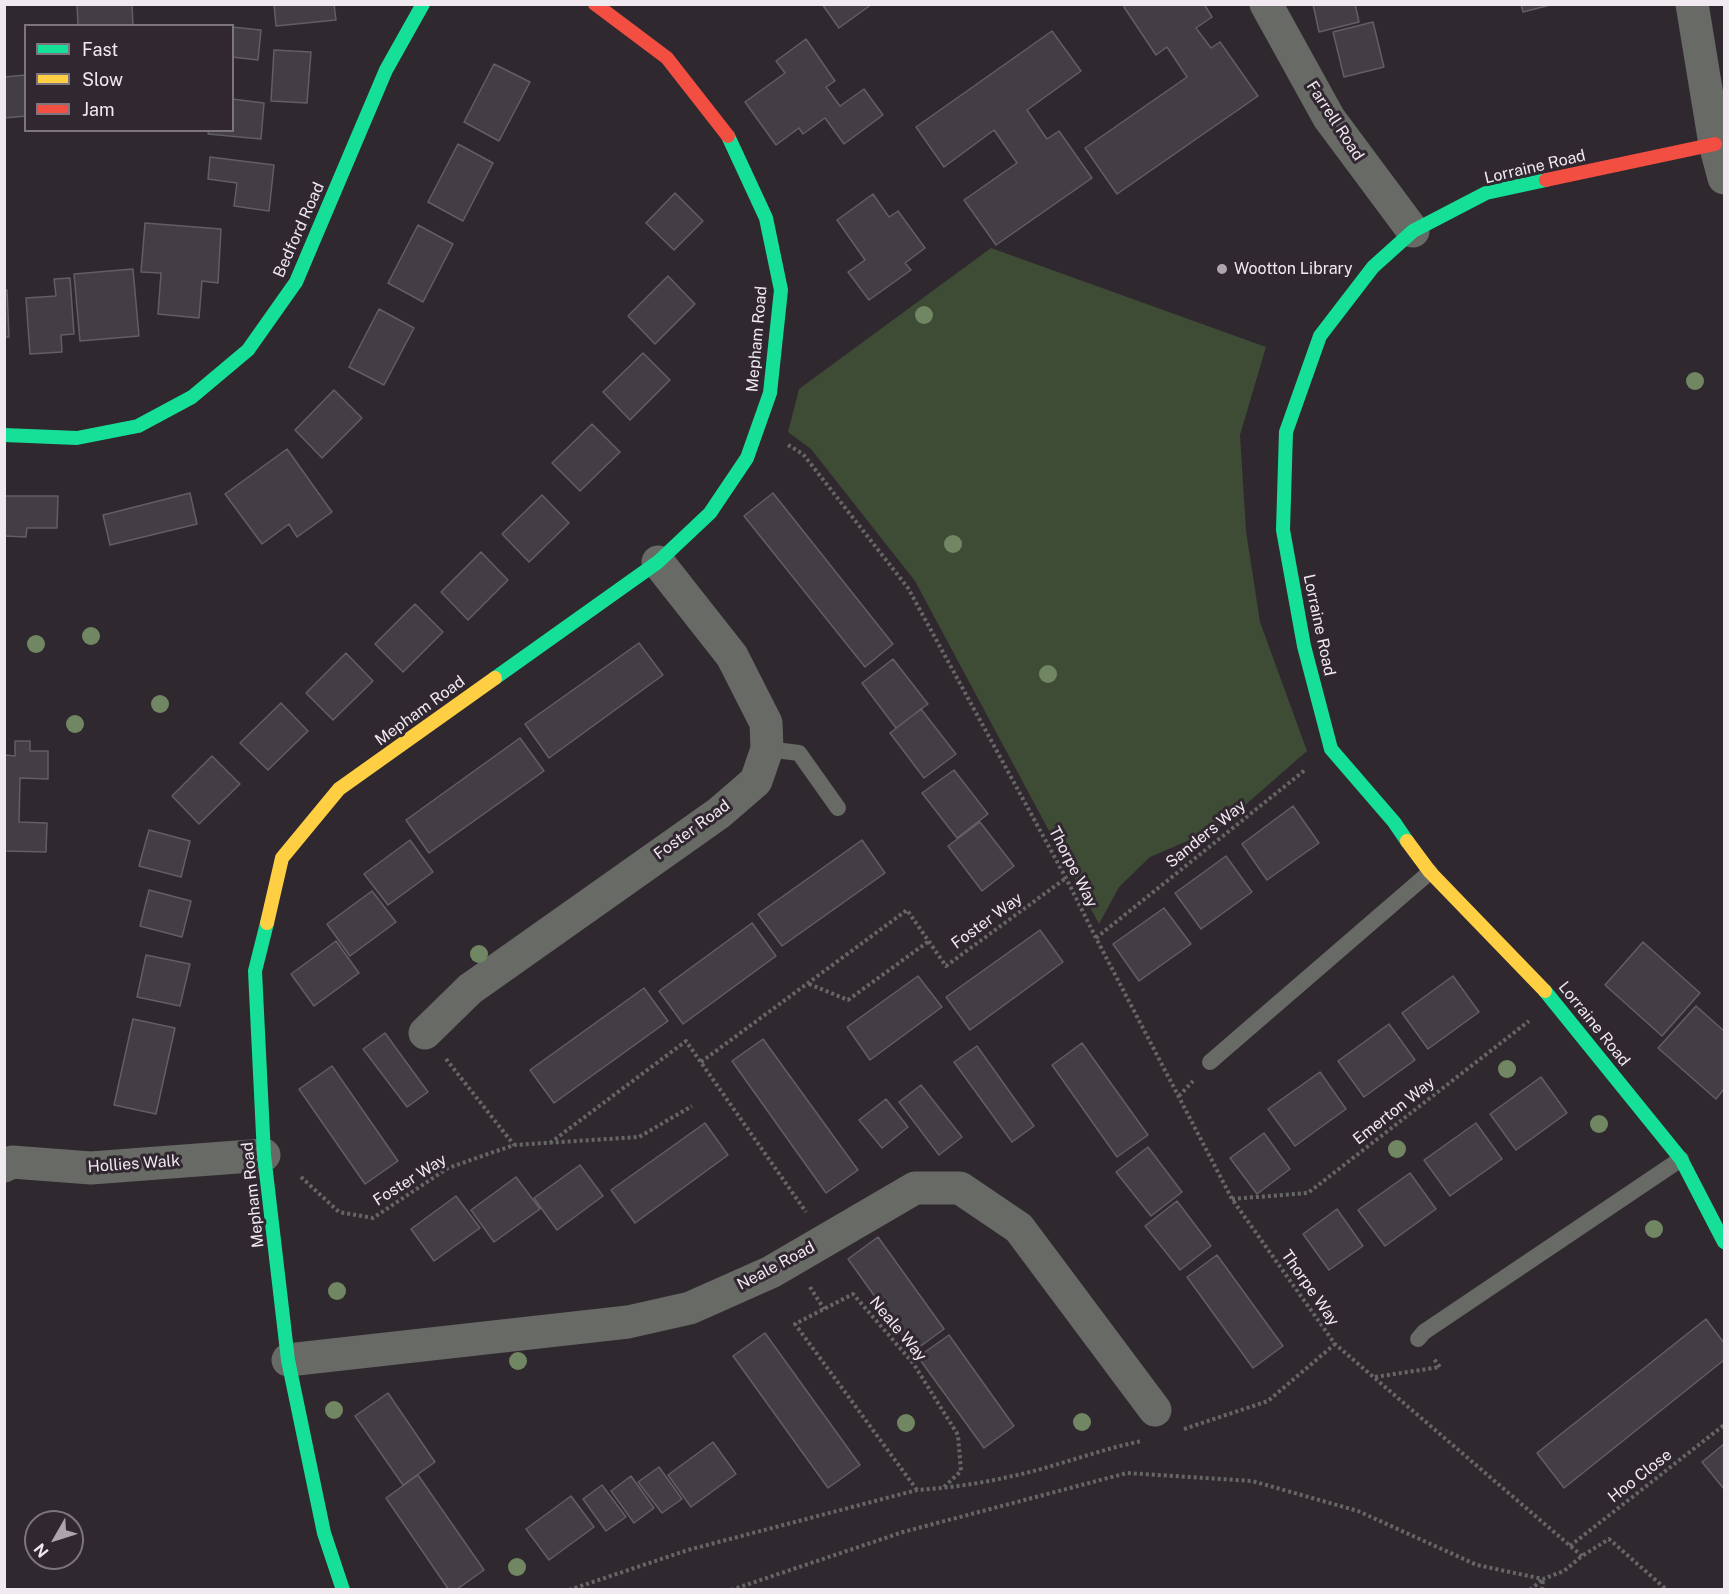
<!DOCTYPE html>
<html>
<head>
<meta charset="utf-8">
<style>
  body { margin:0 }
  #map { position:relative; width:1729px; height:1594px; overflow:hidden; background:#2f292f; font-family:"Public Sans",sans-serif }
  canvas { display:block }
  .frame { position:absolute; inset:0; border:6px solid #f0e9f0; pointer-events:none }
  .legend { position:absolute; left:24px; top:24px; width:210px; height:108px; box-sizing:border-box; background:#312731; border:2px solid #7d757d; margin:0; padding:8px 10px; list-style:none; font-size:18px; color:#f0e9f0 }
  .legend li { display:flex; align-items:center; gap:12px; height:30px }
  .legend b { width:30px; border:2px solid #7d757d }
  .north { position:absolute; left:24px; top:1510px; width:60px; height:60px; box-sizing:border-box; background:#312731; border:2px solid #7d757d; border-radius:50%; rotate:231deg; font-size:16px; font-weight:700; line-height:24px; text-align:center; color:#f0e9f0 }
  .north::after { content:''; display:block; margin:auto; width:21px; height:27px; background:#aca6ac; clip-path:polygon(50% 0,100% 100%,50% 72%,0 100%) }
</style>
</head>
<body>
<div id="map">
<canvas width="1729" height="1594"></canvas>
<div class="frame"></div>
<ul class="legend">
<li><b style="height:8px;background:#16e098"></b>Fast</li>
<li><b style="height:8px;background:#ffcf43"></b>Slow</li>
<li><b style="height:8px;background:#f24e42"></b>Jam</li>
</ul>
<div class="north">N</div>
</div>
<script>
const ctx = document.querySelector('canvas').getContext('2d');
ctx.lineJoin = 'round';
function fillPath(path, color) {
  ctx.fillStyle = color;
  ctx.fill(path, 'evenodd');
}
function trace(path, color, width, dash) {
  ctx.strokeStyle = color;
  ctx.lineWidth = width;
  ctx.lineCap = dash ? 'butt' : 'round';
  ctx.setLineDash(dash || []);
  ctx.stroke(path);
}
function label(font, color, halo, rows, align = 'center') {
  ctx.font = font + ' "Public Sans",sans-serif';
  ctx.lineWidth = 6;
  ctx.setLineDash([]);
  ctx.textBaseline = 'middle';
  ctx.strokeStyle = halo;
  ctx.fillStyle = color;
  for (const [text, x, y, turn = 0] of rows) {
    ctx.save();
    ctx.translate(x, y);
    ctx.rotate((+turn || 0) * Math.PI / 180);
    ctx.textAlign = isNaN(turn) ? turn : align;
    if (halo) ctx.strokeText(text, 0, 0);
    ctx.fillText(text, 0, 0);
    ctx.restore();
  }
}
const green = new Path2D(`
  M991 248 1266 347 1240 435 1246 531 1260 622 1307 751 1220 827 1150 857 1119 887 1099 924 915 581 811 449 788 432 799 389Z`);
const building = new Path2D(`
  M77 4H132L133 26H78Z
  M274 4H334L336 20 276 26Z
  M822 4H872L839 28Z
  M1127 4H1204L1212 17 1196 28 1211 48 1220 42 1258 96 1117 194 1085 148 1187 77 1167 47 1156 55 1124 7Z
  M1313 4H1355L1359 22 1319 32Z
  M1521 4H1554L1523 12Z
  M1373 22 1384 67 1344 77 1333 32Z
  M232 27 261 30 258 60 232 57Z
  M1052 31 1081 71 1027 110 1047 139 1059 131 1092 178 996 245 964 200 1017 163 994 130 944 167 916 127Z
  M806 39 835 81 826 87 840 106 864 89 883 115 844 144 825 118 803 134 799 128 776 145 745 102 785 73 776 61Z
  M274 50 311 52 307 103 271 101Z
  M494 64 530 82 499 141 464 122Z
  M26 75V116L4 118V77Z
  M232 99 264 103 261 139 208 134 209 130H232Z
  M458 144 493 163 463 221 428 202Z
  M210 157 274 165 269 211 234 206 237 183 208 179Z
  M675 193 703 221 674 250 646 223Z
  M873 194 889 217 898 211 925 248 905 263 911 270 869 300 848 272 865 260 837 220Z
  M145 223 221 229 218 283 202 281 199 318 158 314 161 273 141 272Z
  M418 225 453 244 423 302 388 283Z
  M133 269 139 336 80 341 74 274Z
  M668 276 695 304 655 344 628 316Z
  M70 278 74 334 61 335 62 352 30 354 26 298 56 296 54 279Z
  M4 290H7L9 337H4Z
  M379 309 414 328 384 385 349 367Z
  M643 353 670 380 630 420 603 392Z
  M334 390 362 418 322 458 295 430Z
  M592 424 620 452 580 491 552 463Z
  M287 449 332 512 297 537 289 524 262 544 225 494Z
  M190 493 197 524 110 545 103 515Z
  M773 493 893 644 865 667 744 516Z
  M542 495 569 523 529 562 502 534Z
  M4 496H58L57 528H27L26 537 4 536Z
  M481 552 508 580 468 620 441 592Z
  M415 604 443 632 403 672 375 644Z
  M639 643 663 675 549 758 525 724Z
  M346 653 373 681 333 720 306 693Z
  M893 659 928 704 896 728 862 683Z
  M281 703 308 731 268 770 240 743Z
  M921 709 956 754 924 778 890 733Z
  M520 738 544 771 429 853 406 820Z
  M15 741H30V751H48V779L20 778 19 822 47 823 46 852 4 851V755L15 756Z
  M212 756 240 784 199 824 172 796Z
  M954 770 988 814 957 838 922 793Z
  M1293 806 1319 843 1267 880 1242 844Z
  M980 822 1014 866 982 891 948 846Z
  M149 830 190 841 181 877 139 866Z
  M410 840 433 872 388 905 364 874Z
  M862 840 885 873 782 946 758 914Z
  M1226 856 1252 892 1201 929 1175 893Z
  M149 890 191 901 182 937 140 926Z
  M372 891 396 922 350 956 327 924Z
  M1164 908 1191 944 1139 981 1113 944Z
  M752 923 776 956 683 1024 659 991Z
  M1040 930 1063 962 970 1030 946 997Z
  M336 941 359 973 314 1006 291 974Z
  M1643 942 1700 993 1662 1036 1605 985Z
  M146 955 190 964 180 1006 137 997Z
  M918 976 942 1007 870 1060 847 1027Z
  M1453 976 1479 1012 1428 1049 1402 1013Z
  M644 988 668 1021 554 1103 530 1070Z
  M1696 1006 1724 1031V1089L1716 1099 1658 1048Z
  M133 1019 175 1028 156 1114 114 1105Z
  M1389 1024 1415 1060 1364 1097 1338 1061Z
  M385 1033 428 1092 407 1107 363 1049Z
  M763 1039 858 1170 826 1193 732 1061Z
  M1082 1043 1148 1135 1117 1157 1052 1065Z
  M977 1046 1034 1126 1012 1142 954 1062Z
  M332 1066 398 1161 365 1184 299 1089Z
  M1320 1072 1346 1109 1295 1146 1268 1109Z
  M1541 1077 1567 1113 1516 1150 1490 1114Z
  M921 1085 962 1137 939 1155 899 1102Z
  M886 1099 908 1127 882 1148 859 1120Z
  M705 1123 728 1155 635 1223 611 1190Z
  M1476 1123 1502 1159 1450 1196 1424 1160Z
  M1264 1133 1290 1169 1257 1194 1230 1158Z
  M1148 1147 1182 1192 1151 1216 1116 1172Z
  M580 1165 603 1196 557 1230 534 1198Z
  M1410 1173 1436 1209 1385 1246 1358 1210Z
  M516 1177 540 1209 494 1242 471 1210Z
  M456 1196 480 1228 434 1261 411 1229Z
  M1177 1201 1211 1246 1180 1270 1145 1226Z
  M1337 1209 1363 1246 1329 1270 1303 1234Z
  M878 1237 944 1329 914 1351 848 1259Z
  M1217 1255 1283 1346 1253 1368 1187 1277Z
  M1706 1319 1724 1343V1360L1564 1488 1537 1453Z
  M765 1333 860 1465 828 1488 733 1356Z
  M949 1335 1014 1426 984 1448 918 1357Z
  M388 1393 435 1462 403 1485 355 1416Z
  M713 1442 736 1474 691 1507 668 1475Z
  M1724 1444V1489L1702 1462Z
  M659 1467 682 1499 662 1513 638 1482Z
  M418 1475 484 1570 456 1590H449L386 1498Z
  M631 1476 654 1508 634 1523 611 1491Z
  M602 1485 626 1517 606 1531 583 1499Z
  M571 1496 594 1527 549 1560 526 1529Z`);
const path = new Path2D(`
  M788 445 803 454 908 588 1066 878 1096 938 1232 1199 1335 1344 1582 1556
  M1096 938 1305 770
  M809 984 848 1000 929 941 928 940
  M446 1059 514 1145
  M701 1062 907 910 946 966 1066 878
  M1179 1096 1193 1081
  M550 1143 686 1041 806 1212
  M301 1177 339 1212 373 1218 448 1168 514 1145 639 1137 692 1106
  M1232 1199 1308 1193 1529 1021
  M810 1287 824 1309
  M1375 1377 1440 1367 1434 1359
  M1184 1429 1268 1401 1335 1344
  M917 1490 795 1324 853 1294 913 1363 958 1435 961 1471 942 1489
  M1570 1546 1724 1425
  M569 1590 688 1550 917 1490C947 1488 978 1484 1008 1477 1053 1468 1097 1450 1142 1441
  M731 1590 903 1532 1127 1473 1252 1481 1358 1511 1477 1565 1543 1579 1564 1571 1582 1556 1609 1539 1667 1590
  M1530 1590 1542 1580
  M1542 1590 1543 1580`);
const lane = new Path2D(`
  M767 749 799 753 838 808
  M1210 1062 1430 872
  M1418 1339 1424 1332 1681 1159`);
const street = new Path2D(`
  M1266 4 1329 118 1413 231
  M1692 4 1715 144 1724 178
  M425 1033 470 989 719 813 756 781 767 749 766 723 732 656 658 562
  M4 1166 12 1162 91 1168 264 1155
  M288 1360 628 1322 690 1308 771 1272 915 1188H960L1019 1228 1155 1410`);
const fast = new Path2D(`
  M4 435 77 438 138 426 192 397 248 350 296 282 386 70 423 4
  M495 678 658 562 710 513 747 458 770 393 781 290 766 218 728 136
  M1407 841 1394 822 1331 749 1304 646 1283 530 1286 432 1320 336 1373 267 1413 231 1486 193 1546 180
  M267 923 255 971 264 1155 288 1360 324 1533 343 1590
  M1545 991 1681 1159 1724 1242`);
const slow = new Path2D(`
  M1407 841 1430 872 1545 991
  M267 923 282 858 339 789 495 678`);
const jam = new Path2D(`
  M595 4 667 58 728 136
  M1546 180 1715 144`);
const trees = [
  [924,315],
  [1695,381],
  [953,544],
  [91,636],
  [36,644],
  [1048,674],
  [160,704],
  [75,724],
  [479,954],
  [1507,1069],
  [1599,1124],
  [1397,1149],
  [1654,1229],
  [337,1291],
  [518,1361],
  [334,1410],
  [1082,1422],
  [906,1423],
  [517,1567]
];
const markers = [
  [1222,269,6,"#aca6ac"]
];
const streetNames = [
  ["Farrell Road",1335,121,57],
  ["Lorraine Road",1535,167,-13],
  ["Bedford Road",299,230,-66],
  ["Mepham Road",757,339,-85],
  ["Lorraine Road",1319,625,78],
  ["Mepham Road",420,711,-36],
  ["Foster Road",692,830,-36],
  ["Sanders Way",1206,834,-39],
  ["Thorpe Way",1073,867,63],
  ["Foster Way",987,921,-36],
  ["Lorraine Road",1594,1024,51],
  ["Emerton Way",1394,1111,-38],
  ["Hollies Walk",134,1164,-4],
  ["Foster Way",410,1180,-32],
  ["Mepham Road",253,1195,-96],
  ["Neale Road",776,1266,-28],
  ["Thorpe Way",1310,1288,55],
  ["Neale Way",898,1329,50],
  ["Hoo Close",1640,1476,-38]
];
const poiNames = [
  ["Wootton Library",1234,269]
];
fillPath(green, '#3e4b35');
fillPath(building, '#433e43');
trace(building, '#635e63', 1.5);
trace(path, '#666665', 4, [3, 3]);
trace(lane, '#676a65', 16);
trace(street, '#676a65', 33);
trace(fast, '#16e098', 14);
trace(slow, '#ffcf43', 14);
trace(jam, '#f24e42', 14);
ctx.fillStyle = '#718662';
for (const [x, y] of trees) {
  ctx.beginPath();
  ctx.arc(x, y, 9, 0, 2 * Math.PI);
  ctx.fill();
}
for (const [x, y, r, color] of markers) {
  const dot = new Path2D();
  dot.arc(x, y, r, 0, 2 * Math.PI);
  ctx.fillStyle = color;
  ctx.fill(dot);
  trace(dot, '#312731', 2);
}
label('16px', '#f0e9f0', '#312731', streetNames);
label('16px', '#f0e9f0', '#312731', poiNames, 'left');
</script>
</body>
</html>
